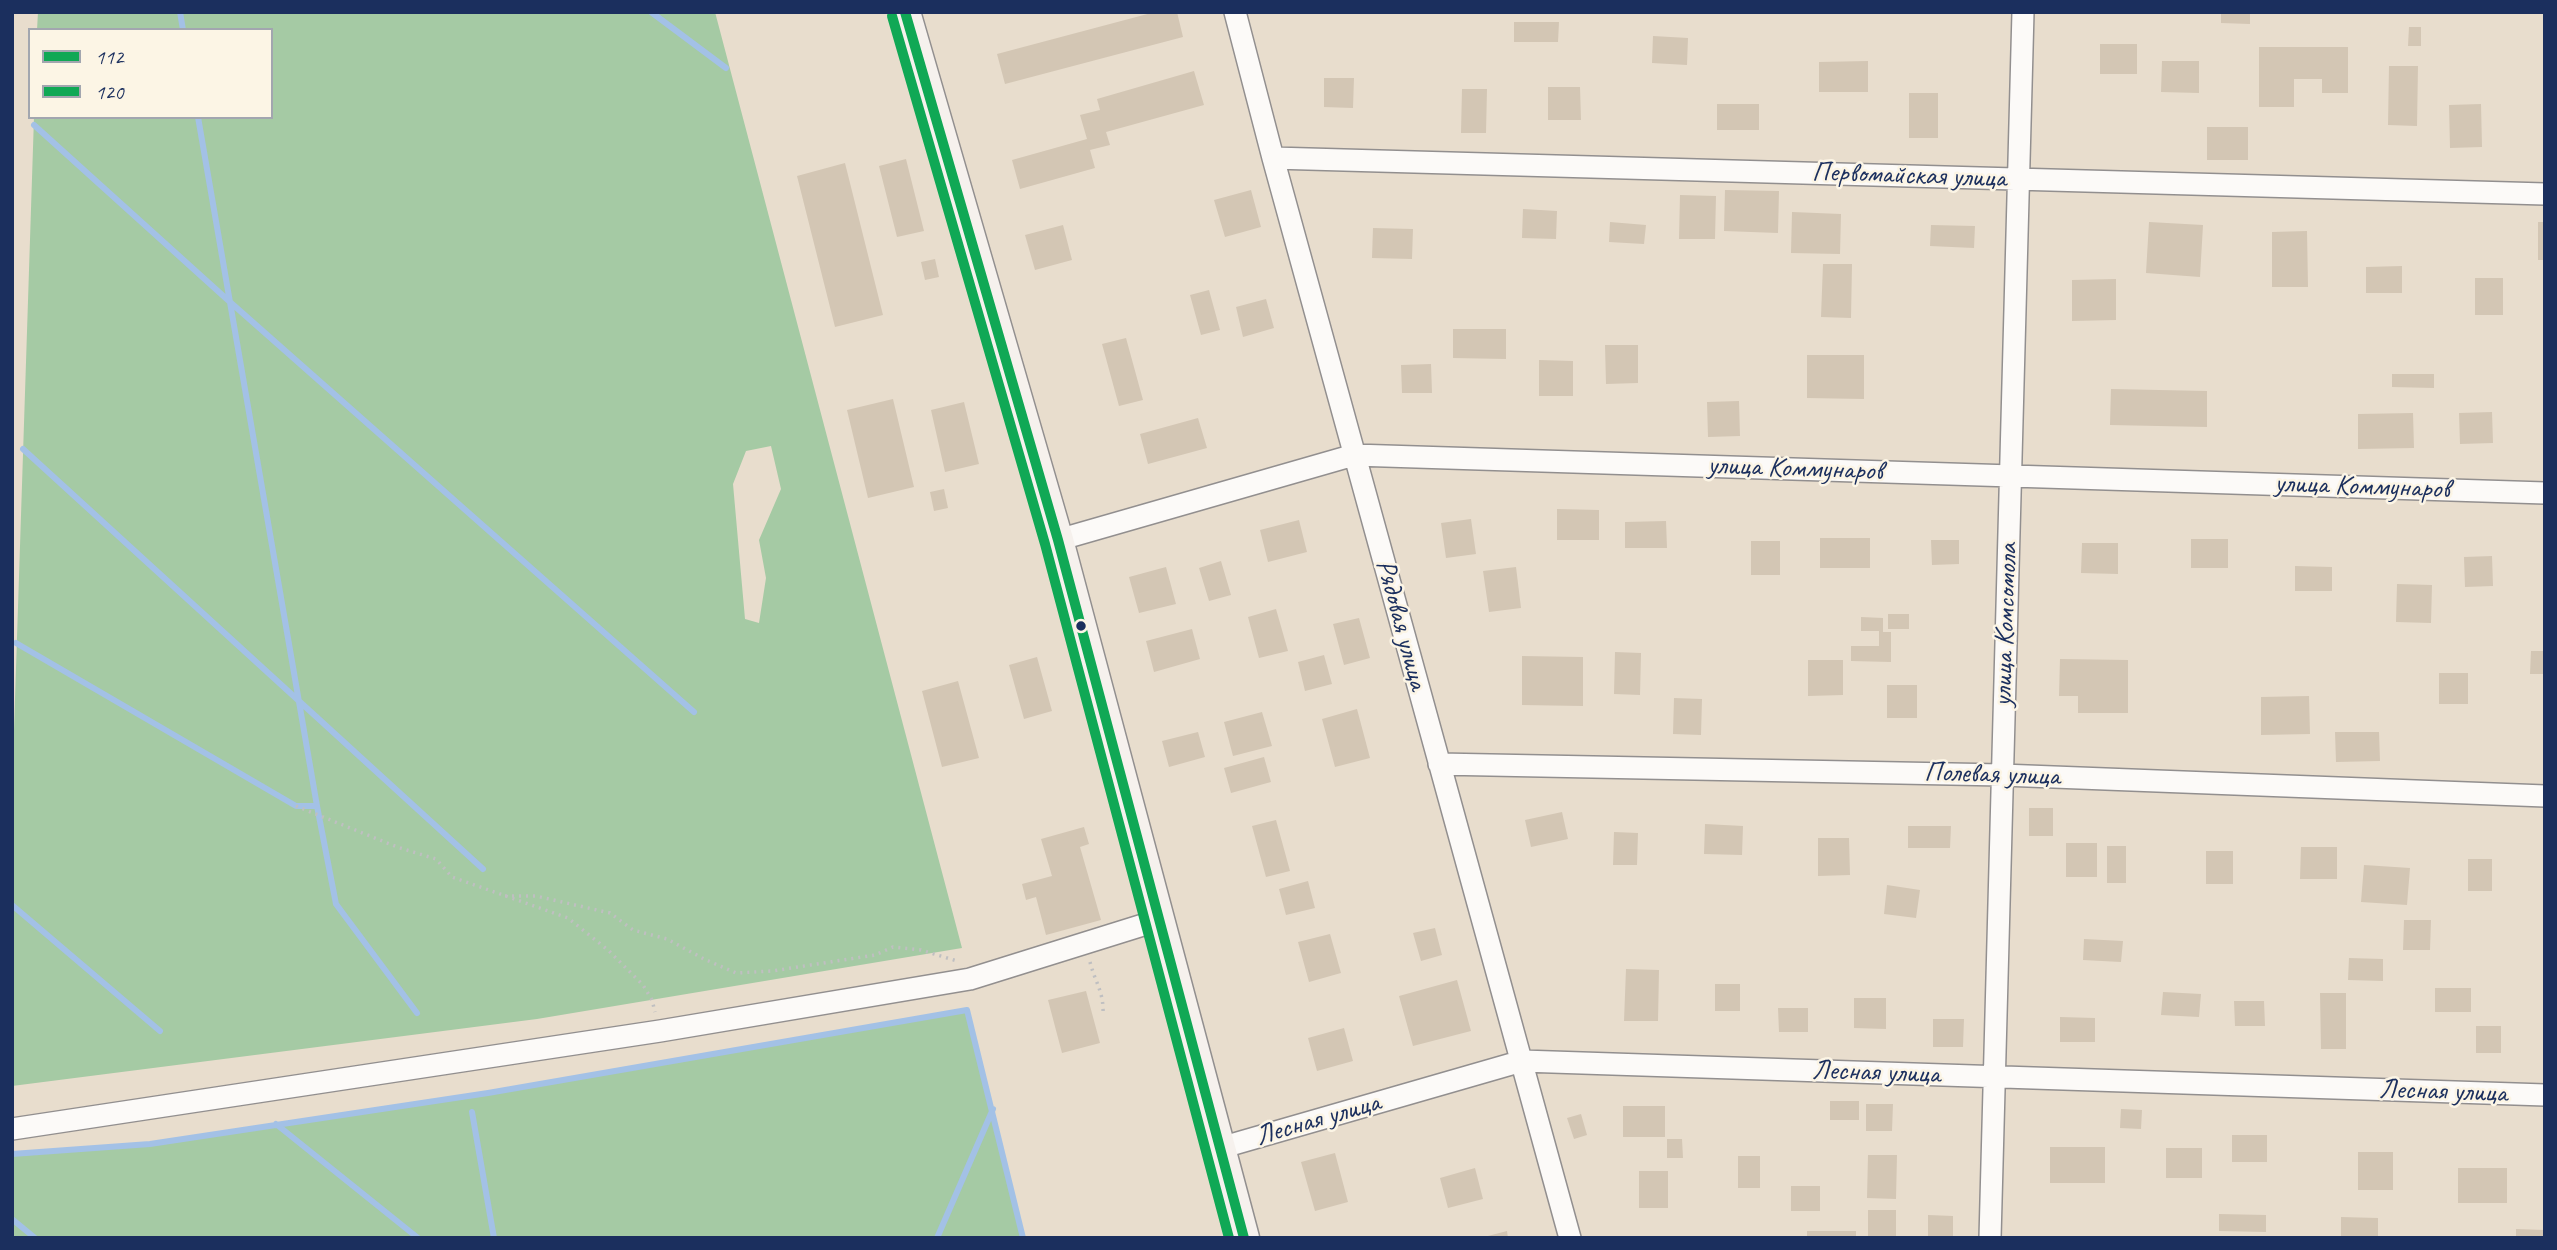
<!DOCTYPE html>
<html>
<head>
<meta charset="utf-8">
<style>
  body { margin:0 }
  #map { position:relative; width:2557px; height:1250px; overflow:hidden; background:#e8ddcd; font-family:Caveat,sans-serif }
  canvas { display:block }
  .frame { position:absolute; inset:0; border:14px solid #1b2f5e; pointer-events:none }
  .legend { position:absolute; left:28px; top:28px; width:245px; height:91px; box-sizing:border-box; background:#fcf5e5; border:2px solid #a2a6af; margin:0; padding:9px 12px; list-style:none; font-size:21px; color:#1b2f5e }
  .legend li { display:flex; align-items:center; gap:14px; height:35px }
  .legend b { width:35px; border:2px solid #a2a6af }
</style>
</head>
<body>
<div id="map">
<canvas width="2557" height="1250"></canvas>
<div class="frame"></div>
<ul class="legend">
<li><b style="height:9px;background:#10a855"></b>112</li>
<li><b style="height:9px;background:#10a855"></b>120</li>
</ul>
</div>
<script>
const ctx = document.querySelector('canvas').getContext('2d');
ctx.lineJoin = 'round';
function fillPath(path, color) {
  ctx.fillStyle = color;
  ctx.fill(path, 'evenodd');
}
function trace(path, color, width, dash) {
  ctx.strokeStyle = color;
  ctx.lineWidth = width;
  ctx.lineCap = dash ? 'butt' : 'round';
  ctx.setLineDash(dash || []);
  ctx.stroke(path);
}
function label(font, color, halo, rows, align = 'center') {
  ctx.font = font + ' Caveat,sans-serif';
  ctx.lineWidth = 5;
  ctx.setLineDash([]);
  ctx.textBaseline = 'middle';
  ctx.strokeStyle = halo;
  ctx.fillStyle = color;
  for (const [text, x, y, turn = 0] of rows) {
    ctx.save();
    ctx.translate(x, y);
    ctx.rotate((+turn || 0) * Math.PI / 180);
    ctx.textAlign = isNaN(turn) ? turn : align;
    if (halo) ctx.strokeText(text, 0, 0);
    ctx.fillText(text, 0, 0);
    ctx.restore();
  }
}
const forest = new Path2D(`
  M38 12H715L962 948 537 1019 12 1086V791L34 117H271V30H37ZM771 446 781 489 759 540 766 578 759 623 745 619 733 484 746 451Z
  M967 1010 1023 1238H12V1154L150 1144 488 1093Z`);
const stream = new Path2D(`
  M180 12 183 30
  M651 12 726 68
  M198 117 317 806 336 904 417 1013
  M34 125 230 302 694 712
  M23 449 483 869
  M16 643 296 806H317
  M12 905 160 1031
  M472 1112 494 1238
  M276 1124 418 1238
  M12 1154 150 1144 488 1093 967 1010 1023 1238
  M12 1219 35 1238
  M937 1238 993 1109`);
const building = new Path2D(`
  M1155 12H1177L1183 37 1005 84 997 54Z
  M2221 12H2250V24L2221 23Z
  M1514 22H1559L1558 42H1514Z
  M2409 27H2421V46H2408Z
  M1653 36 1688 38 1687 65 1652 63Z
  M2100 44H2137V74H2100Z
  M2259 47H2348V93H2322V79H2294V107H2259Z
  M1868 61V92H1819V62Z
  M2162 61H2199V93L2161 92Z
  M2389 66H2418L2417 126 2388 125Z
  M1194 71 1204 105 1106 132 1110 145 1090 150 1095 168 1020 189 1012 160 1087 139 1080 115 1100 110 1097 99Z
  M1324 78H1354L1353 108 1324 107Z
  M1548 87H1580L1581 120H1548Z
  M1462 89H1487L1486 133H1461Z
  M1909 93H1938V138H1909Z
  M1717 104H1759V130H1717Z
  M2481 104 2482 147 2450 148 2449 105Z
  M2207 127H2248V160H2207Z
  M906 159 924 231 897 237 879 166Z
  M845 163 883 315 835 327 797 176Z
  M1251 190 1261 227 1225 237 1214 200Z
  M1725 190 1779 191 1778 233 1724 231Z
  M1680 195 1716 196 1715 239H1679Z
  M1523 209 1557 211 1556 239 1522 238Z
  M1792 212 1841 214 1840 254 1791 253Z
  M1610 222 1646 225 1644 244 1609 242Z
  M2149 222 2203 225 2200 277 2146 273Z
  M2538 222H2545V260H2538Z
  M1063 225 1072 260 1035 270 1025 235Z
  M1931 225 1975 226 1974 248 1930 246Z
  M1373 228 1413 229 1412 259 1372 258Z
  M2307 231 2308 287H2272V232Z
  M935 259 939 277 925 280 921 262Z
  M1823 264H1852L1851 318 1821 317Z
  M2402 266V293H2366V267Z
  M2475 278H2503V315H2475Z
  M2116 279V320L2072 321V280Z
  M1209 290 1220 330 1201 335 1190 295Z
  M1266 299 1274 328 1243 337 1236 307Z
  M1453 329H1506V359L1453 358Z
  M1126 338 1143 400 1119 406 1102 344Z
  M1605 345H1638V383L1606 384Z
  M1807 355H1864V399L1807 398Z
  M1539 360 1573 361V396H1539Z
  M1431 364 1432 393H1402L1401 365Z
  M2392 374H2434V388L2392 387Z
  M2111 389 2207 391V427L2110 425Z
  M893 399 914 487 868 498 847 410Z
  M1739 401 1740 436 1708 437 1707 402Z
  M964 402 979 464 945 472 931 410Z
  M2492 412 2493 443 2460 444 2459 413Z
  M2413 413 2414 448 2358 449V414Z
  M1198 418 1207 448 1148 464 1140 434Z
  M944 489 948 508 934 511 930 492Z
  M1557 509 1599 510V540H1557Z
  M1471 519 1476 554 1446 558 1441 523Z
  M1299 520 1307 552 1268 562 1260 530Z
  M1666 521 1667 548H1625V522Z
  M1820 538H1870V568H1820Z
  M2191 539H2228V568H2191Z
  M1931 540H1959V564L1932 565Z
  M1751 541H1780V575H1751Z
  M2082 543H2118V574L2081 573Z
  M2492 556 2493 586 2465 587 2464 557Z
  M1221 561 1231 595 1209 601 1199 568Z
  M2295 566 2332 567V591H2295Z
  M1166 567 1176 604 1139 613 1129 577Z
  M1516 567 1521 608 1489 612 1483 571Z
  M2397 584 2432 585 2431 623 2396 622Z
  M1276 609 1288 651 1259 658 1248 617Z
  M1888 614H1909V629H1888Z
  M1861 617 1883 618V632H1891V662L1851 661V646H1879V631H1861Z
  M1359 618 1370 658 1344 665 1333 624Z
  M1192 629 1200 659 1154 672 1146 641Z
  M2531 651H2545V674H2530Z
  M1615 652 1641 653 1640 695 1614 694Z
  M1324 655 1332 684 1305 691 1298 662Z
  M1522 656 1583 657V706L1522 705Z
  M1037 657 1052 711 1024 719 1009 665Z
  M2060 659 2128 660V713H2078V696H2059Z
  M1808 660H1843V695L1808 696Z
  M2439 673H2468V704H2439Z
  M958 681 979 758 942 767 922 691Z
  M1887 685H1917V718H1887Z
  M2309 696 2310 734 2261 735V697Z
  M1674 698 1702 699 1701 735 1673 734Z
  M1357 709 1370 758 1335 767 1322 719Z
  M1262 712 1272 746 1233 756 1224 722Z
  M1198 732 1205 757 1169 767 1162 741Z
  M2335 732H2379L2380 761 2336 762Z
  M1264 757 1271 782 1231 793 1224 768Z
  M2029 808H2053V836H2029Z
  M1562 812 1568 839 1531 847 1525 820Z
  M1276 820 1290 871 1266 877 1252 826Z
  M1705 824 1743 826 1742 855 1704 854Z
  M1908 826H1951L1950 848H1908Z
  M1084 827 1089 844 1080 847 1101 920 1046 935 1036 897 1026 900 1022 884 1052 876 1041 839Z
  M1614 832 1638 833 1637 865H1613Z
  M1818 838H1849L1850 875 1818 876Z
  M2066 843H2097V877H2066Z
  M2107 846H2126V883H2107Z
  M2301 847H2337V879H2300Z
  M2206 851H2233V884H2206Z
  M2468 859H2492V891H2468Z
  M2364 865 2410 868 2407 905 2361 902Z
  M1308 881 1315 908 1286 915 1279 889Z
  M1887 885 1920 890 1916 918 1884 914Z
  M2404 920H2431L2430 950H2403Z
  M1435 928 1442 955 1421 961 1413 933Z
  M1330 934 1341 973 1309 982 1298 942Z
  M2084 939 2123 941 2121 962 2083 960Z
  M2349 958 2383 959V981L2348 980Z
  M1626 969 1659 970 1658 1021H1624Z
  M1457 980 1471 1031 1413 1046 1399 996Z
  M1715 984H1740V1011H1715Z
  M2435 988H2471V1012H2435Z
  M1086 991 1100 1043 1062 1053 1048 1000Z
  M2163 992 2201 994 2199 1017 2161 1015Z
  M2320 993H2346V1049H2321Z
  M1854 998H1886V1029L1854 1028Z
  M2234 1001H2264L2265 1026H2235Z
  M1778 1008H1808V1032H1779Z
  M2060 1017 2095 1018V1042H2060Z
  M1933 1019H1964L1963 1047H1933Z
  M2476 1026H2501V1053H2476Z
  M1344 1028 1353 1061 1317 1071 1308 1038Z
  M1830 1101H1859V1120H1830Z
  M1866 1104H1893L1892 1131H1866Z
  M1623 1106H1665V1137H1623Z
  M2121 1109 2142 1110 2141 1129 2120 1128Z
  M1581 1114 1587 1135 1574 1139 1567 1118Z
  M2232 1135H2267V1162H2232Z
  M1667 1139H1682L1683 1158H1667Z
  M2050 1147H2105V1183H2050Z
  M2166 1148H2202V1178H2166Z
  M2358 1152H2393V1190H2358Z
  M1335 1153 1348 1202 1315 1211 1301 1162Z
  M1868 1155H1897L1896 1199 1867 1198Z
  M1738 1156H1760V1188H1738Z
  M1475 1168 1483 1199 1448 1208 1440 1178Z
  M2458 1168H2507V1203H2458Z
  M1639 1171H1668V1208H1639Z
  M1791 1186H1820V1211H1791Z
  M1868 1210H1896V1238H1868Z
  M2219 1214 2266 1215V1232L2219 1231Z
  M1928 1215 1953 1216V1238H1928Z
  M2341 1217 2378 1218V1236H2341Z
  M2516 1229 2545 1230V1238H2516Z
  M1507 1231 1508 1238H1484V1237Z
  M1807 1231H1856V1238H1807Z`);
const path = new Path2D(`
  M296 806 397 847 436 859 452 877 568 918 608 950 643 985 652 1000 655 1012
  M505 896H536L610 913 633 930 667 939 704 959 736 973 772 971 875 955 893 947 921 950 957 961
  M1090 962C1095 982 1104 992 1103 1014`);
const minor = new Path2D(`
  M1235 12 1273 158 1570 1238
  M1273 158 2545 194
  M1058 540 1354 455 2545 493
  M1439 764 2002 775 2545 796
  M12 1129 660 1031 970 979 1159 920
  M1220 1148 1522 1061 2545 1095
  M1990 1238 2023 12`);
const secondary = new Path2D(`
  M905 12 1058 540 1244 1238`);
const bus1 = new Path2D(`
  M905 12 1058 540 1244 1238`);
const bus2 = new Path2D(`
  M892 16 1045 544 1229 1238`);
const markers = [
  [1081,626,6,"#1b2f5e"]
];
const streetNames = [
  ["Первомайская улица",1909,176,2],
  ["улица Коммунаров",1795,469,2],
  ["улица Коммунаров",2362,487,2],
  ["Рядовая улица",1401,625,75],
  ["улица Комсомола",2006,625,-88],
  ["Полевая улица",1992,775,2],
  ["Лесная улица",1876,1073,2],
  ["Лесная улица",2443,1092,2],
  ["Лесная улица",1318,1120,-16]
];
fillPath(forest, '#a5caa4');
trace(stream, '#a3c1e6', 6);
fillPath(building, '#d3c6b4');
trace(minor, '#928f8f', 24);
trace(secondary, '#928f8f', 33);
trace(path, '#bfbfc1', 3.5, [2, 5]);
trace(minor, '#fcfaf8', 21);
trace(secondary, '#f6f1ed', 30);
trace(bus1, '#10a855', 10);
trace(bus2, '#10a855', 10);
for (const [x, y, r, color] of markers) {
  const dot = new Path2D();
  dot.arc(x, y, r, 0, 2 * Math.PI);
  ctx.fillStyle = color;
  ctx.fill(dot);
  trace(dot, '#fcf5e5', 2.5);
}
label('28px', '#1b2f5e', '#fcf5e5', streetNames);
</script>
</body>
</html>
